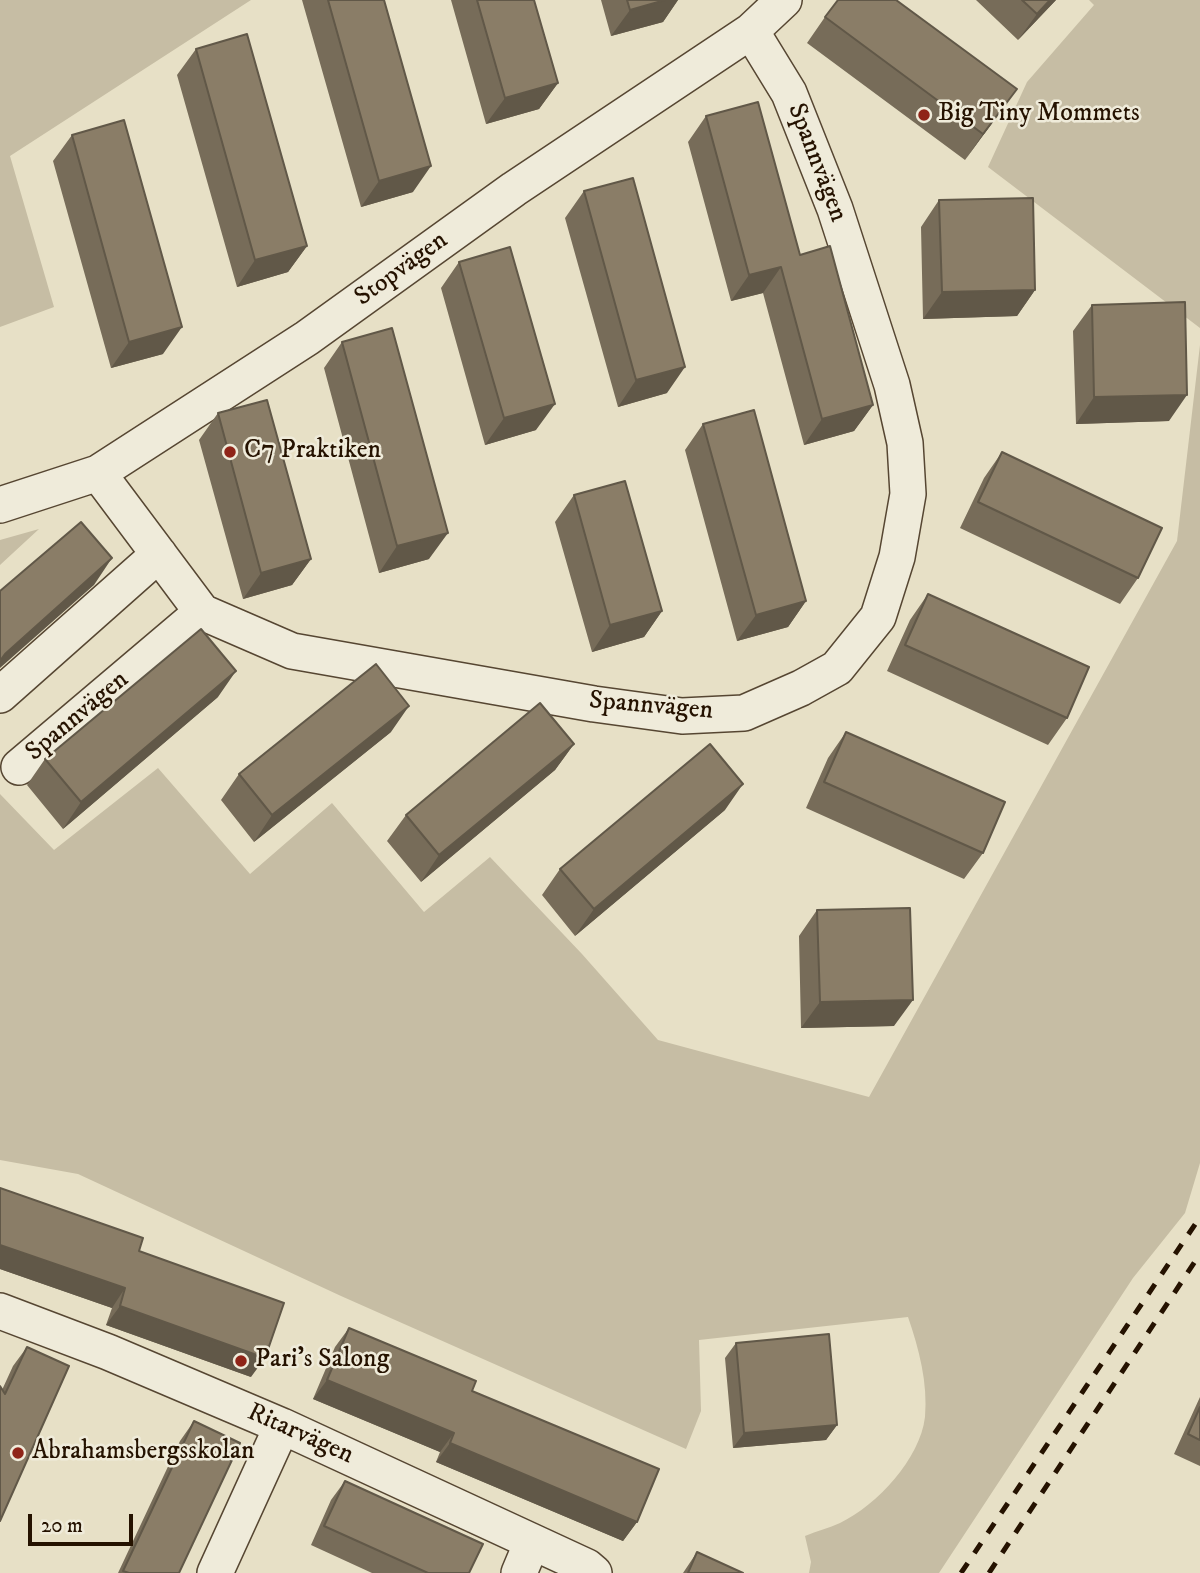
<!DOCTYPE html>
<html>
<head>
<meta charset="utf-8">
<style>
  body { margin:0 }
  #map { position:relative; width:1200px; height:1573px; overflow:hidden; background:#e7e0c6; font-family:"IM FELL DW Pica",serif }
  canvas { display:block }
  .scale { position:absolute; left:28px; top:1514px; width:105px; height:32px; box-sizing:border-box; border:4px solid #251200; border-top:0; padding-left:9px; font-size:21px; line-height:24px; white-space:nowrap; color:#251200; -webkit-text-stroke:5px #efebda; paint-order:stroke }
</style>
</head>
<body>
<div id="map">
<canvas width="1200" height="1573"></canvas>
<div class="scale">20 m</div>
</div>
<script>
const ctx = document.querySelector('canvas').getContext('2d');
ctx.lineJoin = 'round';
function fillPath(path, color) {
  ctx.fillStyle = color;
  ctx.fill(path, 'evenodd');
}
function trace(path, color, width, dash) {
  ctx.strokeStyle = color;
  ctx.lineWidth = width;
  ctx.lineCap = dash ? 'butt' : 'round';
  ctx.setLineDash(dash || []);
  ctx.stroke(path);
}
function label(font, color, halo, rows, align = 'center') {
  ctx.font = font + ' "IM FELL DW Pica",serif';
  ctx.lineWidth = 5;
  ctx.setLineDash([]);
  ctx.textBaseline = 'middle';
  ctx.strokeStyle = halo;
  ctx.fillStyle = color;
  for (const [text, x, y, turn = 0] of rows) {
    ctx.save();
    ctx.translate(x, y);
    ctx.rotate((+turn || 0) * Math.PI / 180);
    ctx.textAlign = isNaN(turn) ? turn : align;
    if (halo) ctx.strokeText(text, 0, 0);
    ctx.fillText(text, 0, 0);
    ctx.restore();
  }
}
const green = new Path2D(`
  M0 0H251L10 156 54 307 0 327Z
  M1089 0H1200V328L988 167 1027 82 1094 5Z
  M1200 345V1163L1185 1213 1133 1278 939 1573H809L811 1562 805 1536C817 1531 829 1528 840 1523 877 1505 920 1459 925 1417 928 1383 919 1349 908 1317L699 1340 701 1411 686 1449 341 1296 78 1174 0 1160V794L54 850 158 768 250 874 332 803 424 912 490 857 582 954 658 1040 869 1097 1177 541Z
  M39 529 0 565V540Z`);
const minor = new Path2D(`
  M98 473 202 612 292 651 594 704 682 716 744 713 801 688 837 668 878 617 897 557 908 494 905 443 892 385 835 209 789 93 751 31
  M0 505 98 473 307 338 514 189 751 31 784 0
  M0 695 159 554
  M19 767 202 612
  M0 1311 108 1352 282 1426 587 1567 594 1573
  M215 1573 282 1426
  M519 1573 532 1542`);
const rail = new Path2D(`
  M961 1573 1200 1217
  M989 1573 1200 1254`);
const wall = new Path2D(`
  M302 0H384L413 192 361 207Z
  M451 0H534L558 83 539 109 486 124Z
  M601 0H678L663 22 611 36Z
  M976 0H1056L1018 40Z
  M825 17 998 115 965 160 807 43Z
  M196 49 307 246 288 272 237 287 177 75Z
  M706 116 800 255 873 405 854 431 804 445 763 293 731 301 688 142Z
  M72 135 163 354 111 368 53 161Z
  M584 191 667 393 618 407 565 218Z
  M939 200 1035 290 1017 316 923 319 921 227Z
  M459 262 536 430 485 445 441 288Z
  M1092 305 1169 421 1076 424 1073 331Z
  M342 342 429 559 379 573 324 368Z
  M218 413 311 559 292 585 243 599 199 440Z
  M703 424 806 601 788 627 737 641 685 450Z
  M1002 452 1138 578 1120 604 960 528 984 478Z
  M574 495 662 611 644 637 592 652 555 522Z
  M928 594 1067 718 1048 745 887 671 910 620Z
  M218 697 63 829 27 785 45 759Z
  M391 732 254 842 221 800 239 774Z
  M846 732 983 853 964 879 806 808 828 758Z
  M574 744 555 770 421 882 387 841 406 815Z
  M725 810 575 936 542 895 560 869Z
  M817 910 894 1026 801 1028 799 936Z
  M0 1188 139 1251 251 1377 106 1325 112 1308 0 1269Z
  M349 1328 472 1391 637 1522 623 1541 436 1462 440 1452 313 1399 335 1347Z
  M736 1343 837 1425 826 1440 733 1448 725 1358Z
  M27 1347 0 1521 2 1390 13 1366Z
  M1200 1397V1466L1174 1454Z
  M194 1421 179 1573H118L180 1441Z
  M345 1481 469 1573H372L311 1545 331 1500Z
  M697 1552 743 1573H683Z`);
const shadedWall = new Path2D(`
  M665 0H678L663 22 611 36 630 10Z
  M1050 0H1056L1018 40 1037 14Z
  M558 83 539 109 486 124 505 98Z
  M1017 89 998 115 965 160 983 134Z
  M431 166 413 192 361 207 379 181Z
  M307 246 288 272 237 287 255 260Z
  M781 267 763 293 731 301 749 275Z
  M1035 290 1017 316 923 319 942 292Z
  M182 327 163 354 111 368 129 342Z
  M685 367 667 393 618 407 636 380Z
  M1187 395 1169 421 1076 424 1094 397Z
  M555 404 536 430 485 445 504 418Z
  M873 405 854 431 804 445 822 419Z
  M448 533 429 559 379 573 397 546Z
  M112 558 94 585 0 668V661L5 654Z
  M311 559 292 585 243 599 261 573Z
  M806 601 788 627 737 641 756 615Z
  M662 611 644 637 592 652 610 625Z
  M236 671 218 697 63 829 81 802Z
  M409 706 391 732 254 842 272 815Z
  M574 744 555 770 421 882 439 855Z
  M743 784 725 810 575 936 594 909Z
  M913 1000 894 1026 801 1028 820 1002Z
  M0 1245 125 1288 112 1308 0 1269Z
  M120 1306 265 1358 251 1377 106 1325Z
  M327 1380 454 1433 440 1452 313 1399Z
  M837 1425 826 1440 733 1448 744 1433Z
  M450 1443 637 1522 623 1541 436 1462Z`);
const building = new Path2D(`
  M328 0H384L431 166 379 181Z
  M477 0H534L558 83 505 98Z
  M627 0H665L630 10Z
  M838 0H896L1017 89 983 134 825 17Z
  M1022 0H1050L1037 14Z
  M247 34 307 246 255 260 196 49Z
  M758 102 800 255 830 246 873 405 822 419 781 267 749 275 706 116Z
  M124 120 182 327 129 342 72 135Z
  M633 178 685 367 636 380 584 191Z
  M1033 198 1035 290 942 292 939 200Z
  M510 247 555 404 504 418 459 262Z
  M1185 302 1187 395 1094 397 1092 305Z
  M392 328 448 533 397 546 342 342Z
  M267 400 311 559 261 573 218 413Z
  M754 410 806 601 756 615 703 424Z
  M1002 452 1162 528 1138 578 978 502Z
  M625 481 662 611 610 625 574 495Z
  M81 522 112 558 5 654 0 661V591Z
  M928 594 1089 667 1067 718 905 645Z
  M201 629 236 671 81 802 45 759Z
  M376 664 409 706 272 815 239 774Z
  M540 703 574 744 439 855 406 815Z
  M846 732 1005 802 983 853 824 782Z
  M710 744 743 784 594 909 560 869Z
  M910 908 913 1000 820 1002 817 910Z
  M0 1188 143 1238 139 1251 284 1303 265 1358 120 1306 125 1288 0 1245Z
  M349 1328 476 1381 472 1391 659 1469 637 1522 450 1443 454 1433 327 1380Z
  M829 1334 837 1425 744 1433 736 1343Z
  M27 1347 69 1366 0 1521V1386L5 1394Z
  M1200 1407V1440L1188 1434Z
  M194 1421 240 1443 179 1573H129L123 1571Z
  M345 1481 483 1544 469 1573H428L324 1526Z
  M697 1552 743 1573H688Z`);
const markers = [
  [924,115,7,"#8f2418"],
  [230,452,7,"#8f2418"],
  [241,1361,7,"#8f2418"],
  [18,1453,7,"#8f2418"]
];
const poiNames = [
  ["Big Tiny Mommets",938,115],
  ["C7 Praktiken",244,452],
  ["Pari's Salong",255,1361],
  ["Abrahamsbergsskolan",32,1453]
];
const streetNames = [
  ["Spannvägen",816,163,69],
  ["Stopvägen",402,270,-36],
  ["Spannvägen",651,707,5],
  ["Spannvägen",78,717,-40],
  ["Ritarvägen",300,1435,24]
];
fillPath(green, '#c6bda4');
trace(minor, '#564632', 38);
trace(minor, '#efebda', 35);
trace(rail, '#251200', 5, [12, 12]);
fillPath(wall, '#776c59');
fillPath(shadedWall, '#615848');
fillPath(building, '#8a7d67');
trace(building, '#615848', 2);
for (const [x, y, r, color] of markers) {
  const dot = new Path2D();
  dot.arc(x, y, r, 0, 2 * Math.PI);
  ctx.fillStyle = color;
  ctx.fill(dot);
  trace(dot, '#efebda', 2.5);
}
label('26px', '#251200', '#efebda', poiNames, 'left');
label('26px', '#251200', '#efebda', streetNames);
</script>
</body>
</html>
